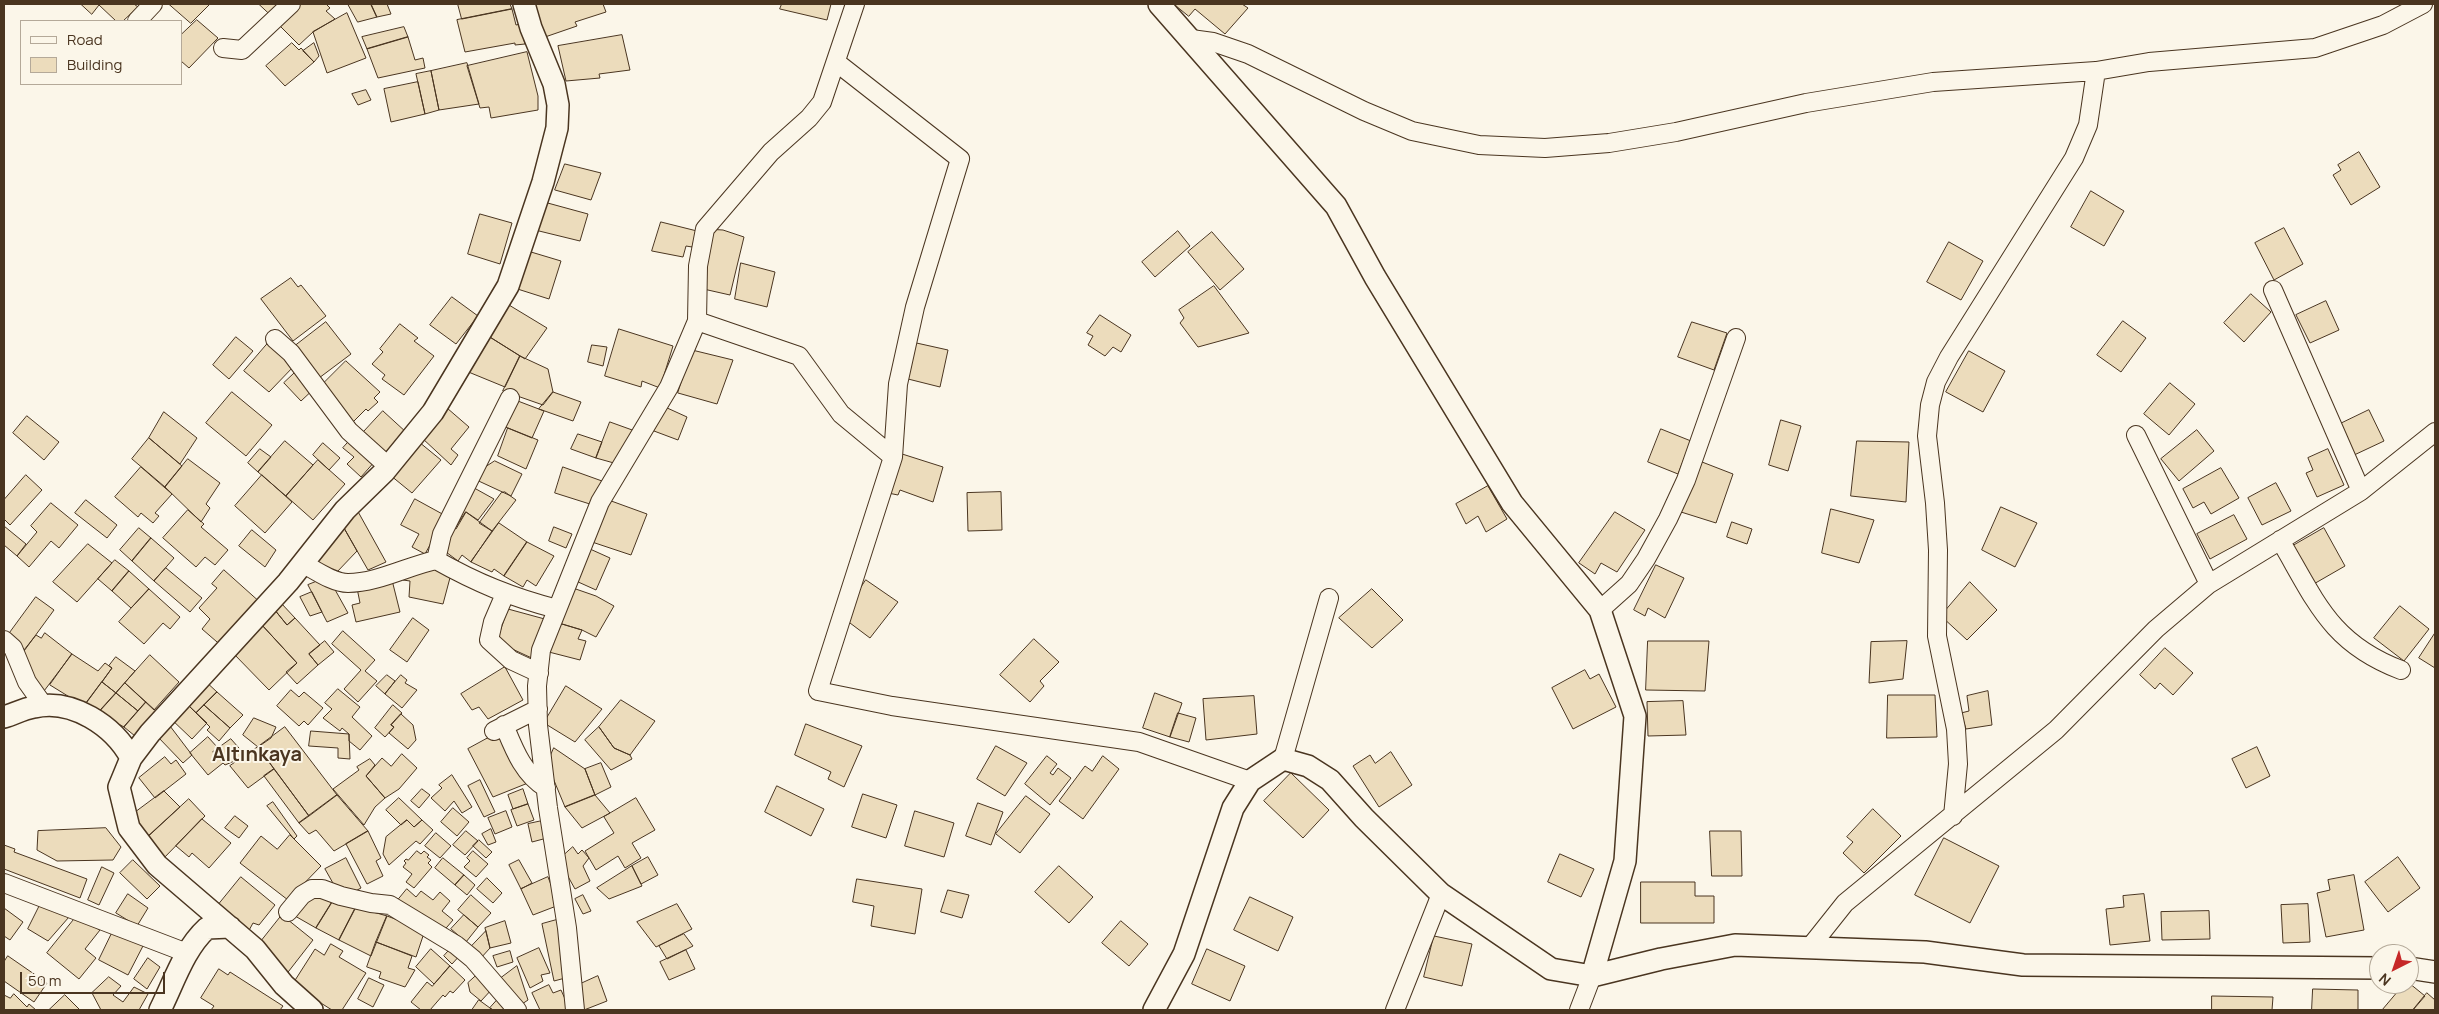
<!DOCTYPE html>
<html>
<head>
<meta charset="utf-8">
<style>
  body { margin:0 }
  #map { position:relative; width:2439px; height:1014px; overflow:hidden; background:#fbf6e9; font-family:Manrope,sans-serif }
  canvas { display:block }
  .frame { position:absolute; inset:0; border:5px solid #4a3520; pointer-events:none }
  .legend { position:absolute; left:20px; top:20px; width:162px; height:65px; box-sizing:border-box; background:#fbf6e9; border:1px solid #b4a999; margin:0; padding:6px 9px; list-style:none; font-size:15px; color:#4a3520 }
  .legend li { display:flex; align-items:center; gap:10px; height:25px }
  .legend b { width:25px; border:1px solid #b4a999 }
  .north { position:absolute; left:2369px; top:944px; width:50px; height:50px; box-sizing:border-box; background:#fbf6e9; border:1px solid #b4a999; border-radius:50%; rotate:221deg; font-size:14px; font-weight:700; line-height:20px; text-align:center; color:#4a3520 }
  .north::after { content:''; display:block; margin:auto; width:18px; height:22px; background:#c62828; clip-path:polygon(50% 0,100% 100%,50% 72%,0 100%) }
  .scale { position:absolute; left:20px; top:972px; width:145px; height:22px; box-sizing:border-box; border:2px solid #4a3520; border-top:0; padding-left:6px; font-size:15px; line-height:18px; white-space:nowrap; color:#4a3520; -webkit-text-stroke:4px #fbf6e9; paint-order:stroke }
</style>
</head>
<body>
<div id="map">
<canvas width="2439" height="1014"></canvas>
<div class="frame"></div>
<ul class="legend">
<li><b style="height:6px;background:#fbf6e9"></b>Road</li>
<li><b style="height:14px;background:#ecdcbc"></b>Building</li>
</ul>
<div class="north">N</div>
<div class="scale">50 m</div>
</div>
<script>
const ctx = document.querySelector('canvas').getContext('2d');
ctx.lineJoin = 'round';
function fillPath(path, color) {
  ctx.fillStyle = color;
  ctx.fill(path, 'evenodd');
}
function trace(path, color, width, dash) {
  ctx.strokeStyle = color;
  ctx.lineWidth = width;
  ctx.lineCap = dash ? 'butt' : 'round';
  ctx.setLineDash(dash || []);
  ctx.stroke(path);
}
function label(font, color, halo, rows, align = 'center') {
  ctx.font = font + ' Manrope,sans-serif';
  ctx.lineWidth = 4;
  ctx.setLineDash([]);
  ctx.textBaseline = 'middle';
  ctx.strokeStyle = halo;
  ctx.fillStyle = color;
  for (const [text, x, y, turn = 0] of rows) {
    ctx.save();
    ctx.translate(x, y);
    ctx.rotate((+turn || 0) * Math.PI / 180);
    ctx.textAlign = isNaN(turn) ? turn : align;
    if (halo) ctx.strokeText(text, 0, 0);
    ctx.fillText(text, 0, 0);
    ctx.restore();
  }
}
const building = new Path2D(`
  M81 4H134L138 7 123 21H116L99 5 92 14Z
  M169 4H210L191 23Z
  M259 4H284L271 15Z
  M295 4H326L330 8 326 11 335 19 313 32 299 45 275 21Z
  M348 4H371L377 17 358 22Z
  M371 4H387L391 14 377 17Z
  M458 4H510L512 9 462 19Z
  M533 4H603L606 12 575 22 577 26 545 37Z
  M782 4H831L827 20 780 9Z
  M1174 4H1242L1248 8 1225 34 1195 9 1189 16Z
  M512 9 516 25 520 24 525 44 515 45V43L465 52 457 20Z
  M347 13 366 58 327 73 313 32Z
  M197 20 218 38 189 68 181 61V35Z
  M404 27 408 37 367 49 362 37Z
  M622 35 630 70 599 74 600 78 566 81 558 46Z
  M408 37 415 60 423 58 425 68 378 78 367 49Z
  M292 43 299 50 301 48 314 62 285 86 266 66Z
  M314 43 319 56 314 62 303 51Z
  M527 52 538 96V110L491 118 489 107 480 108 467 66Z
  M467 63 479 104 439 110 431 71Z
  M431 71 439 110 425 114 416 74Z
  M418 82 425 114 391 122 384 89Z
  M366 90 371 100 358 105 352 94Z
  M2359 152 2380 187 2351 205 2333 175 2341 170 2338 165Z
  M565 164 601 173 591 200 555 190Z
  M2091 191 2124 211 2104 246 2071 227Z
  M544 202 588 214 580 241 535 230Z
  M480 214 512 223 500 264 468 254Z
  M661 222 697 231 692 247 686 246 683 257 652 251Z
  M2284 228 2303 264 2274 280 2255 243Z
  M705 229 723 230 744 237 730 295 699 288Z
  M1178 231 1190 246 1155 277 1142 262Z
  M1212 232 1244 269 1220 290 1188 252Z
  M1949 242 1983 261 1961 300 1927 282Z
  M521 249 561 261 549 299 508 286Z
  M741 263 775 272 767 307 735 299Z
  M291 278 298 287 301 285 326 316 293 341 261 299Z
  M1214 286 1249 333 1198 347 1180 323 1184 318 1179 310Z
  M2251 294 2271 312 2244 342 2224 323Z
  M452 297 478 316 456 344 430 325Z
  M2326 301 2339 330 2310 343 2296 315Z
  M504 302 547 328 525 359 485 334Z
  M1100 315 1131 335 1121 352 1113 347 1105 356 1088 345 1093 336 1087 333Z
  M2123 321 2146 338 2121 372 2097 355Z
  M326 322 351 354 319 378 295 346Z
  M1692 322 1727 333 1714 370 1678 357Z
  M400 324 418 338 414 341 434 356 404 395 382 379 385 375 372 364 383 352 380 349Z
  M619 329 673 346 660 388 642 381 641 387 605 376Z
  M485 334 520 356 505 387 466 371Z
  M236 337 253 351 229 379 213 365Z
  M269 342 295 365 269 392 244 371Z
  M912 342 948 350 940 387 904 378Z
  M592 345 607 347 603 366 588 362Z
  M692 350 733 360 717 404 678 393Z
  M1969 351 2005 371 1983 412 1946 392Z
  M520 356 548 369 553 392 543 405 503 391Z
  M346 361 380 392 374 398 378 402 368 411 366 409 353 422 319 388Z
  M302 366 317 386 301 401 284 383Z
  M2170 383 2195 404 2169 435 2144 414Z
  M232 392 272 425 246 456 206 423Z
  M553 392 581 402 573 421 539 409Z
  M510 398 544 411 532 438 498 424Z
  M665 407 687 417 678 440 654 431Z
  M447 408 469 427 451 449 458 455 451 465 422 438Z
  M2369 410 2384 441 2352 456 2338 425Z
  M383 411 407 433 383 459 359 437Z
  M164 412 197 438 180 464 149 438Z
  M27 416 59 442 44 460 13 433Z
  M1781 420 1801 426 1788 471 1769 465Z
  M610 422 635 431 621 465 596 458Z
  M508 428 538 440 526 469 498 456Z
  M1661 429 1691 441 1678 474 1648 462Z
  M2197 430 2214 451 2179 481 2161 459Z
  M578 434 602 442 596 458 571 449Z
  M149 438 182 466 165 487 132 459Z
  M352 438 376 460 361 477 347 464 354 457 343 448Z
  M285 441 313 465 286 496 258 472Z
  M1857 441 1909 442 1906 502 1851 496Z
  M419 442 441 460 412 493 390 475Z
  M323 443 340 458 329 470 313 455Z
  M260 449 271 457 258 472 248 463Z
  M2328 449 2344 485 2317 497 2306 473 2313 470 2308 458Z
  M899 453 943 467 933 502 900 490 898 495 888 493Z
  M188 459 220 483 206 504 210 508 201 522 165 487Z
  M318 460 345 484 313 520 286 496Z
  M495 461 522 474 511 496 470 477Z
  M1702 462 1733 474 1716 523 1681 512Z
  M141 467 172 494 155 513 159 516 153 523 141 513 138 517 115 497Z
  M563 467 602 481 593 505 555 493Z
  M2221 468 2239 498 2211 514 2204 502 2193 508 2183 489Z
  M26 475 42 490 10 525 4 519V500Z
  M262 475 292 502 265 533 235 506Z
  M2276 483 2291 511 2262 525 2248 498Z
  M467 484 494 499 478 520 466 512 456 529 447 524Z
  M1488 486 1507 519 1486 532 1478 516 1466 524 1456 504Z
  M505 492 516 500 492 531 479 523 501 493Z
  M1001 492 1002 530 968 531 967 493Z
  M603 498 647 514 631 555 586 540Z
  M415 499 446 516 425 554 412 547 419 534 401 525Z
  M86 500 117 525 107 538 75 513Z
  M51 503 78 525 59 548 51 541 29 567 17 556 37 532 31 526Z
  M2001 507 2037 523 2015 567 1982 550Z
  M356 508 386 562 368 570 340 521Z
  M1831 509 1874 520 1859 563 1822 553Z
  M188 510 204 524 201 527 228 550 215 565 205 557 196 567 163 538Z
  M466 512 492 531 471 562 462 555 458 561 442 549Z
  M1615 512 1645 530 1617 572 1601 563 1595 574 1579 563Z
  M2234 515 2247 539 2210 559 2197 534Z
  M340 521 357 551 336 573H329L307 555Z
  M1732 522 1752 529 1747 544 1727 537Z
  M499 523 527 542 504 576 494 569 492 572 471 562Z
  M4 526 26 544 17 556 4 545Z
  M554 527 572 534 566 548 549 541Z
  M139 528 151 538 132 561 120 550Z
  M2324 528 2345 566 2312 585 2291 547Z
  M252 530 276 550 265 567 239 546Z
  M151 538 174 558 154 581 132 561Z
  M527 542 554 556 536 586 527 580 523 587 504 576Z
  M88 544 112 563 77 602 53 582Z
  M590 549 610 558 596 590 576 581Z
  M115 560 129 571 112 591 98 579Z
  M431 565 451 574 443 604 409 597 410 581 403 580 402 571Z
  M1656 565 1684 578 1665 618 1648 608 1645 616 1634 610Z
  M166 568 202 598 190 612 154 581Z
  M224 570 262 604 224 648 202 629 210 619 199 608 217 588 212 584Z
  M129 571 149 589 131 608 112 591Z
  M328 577 348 613 327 622 308 585Z
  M392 580 400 612 356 622 352 605 360 603 357 588Z
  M866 580 898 602 870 638 842 617Z
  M1970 582 1997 610 1967 640 1941 616Z
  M567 586 596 596 614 606 596 637 582 630 552 621Z
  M149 589 180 617 170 629 163 623 144 644 119 622Z
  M1372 589 1403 620 1372 648 1339 618Z
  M312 592 322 612 310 616 300 597Z
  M36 597 54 610 24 651 6 638Z
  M281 603 295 618 287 625 274 609Z
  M2400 606 2429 629 2404 661 2374 638Z
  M274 609 287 625 295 618 320 645 309 654 318 665 297 684 286 672 297 663 261 624Z
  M508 609 552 621 536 660 497 642Z
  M413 618 429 630 407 662 390 650Z
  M552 621 582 630 578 639 586 641 580 660 541 650Z
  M261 624 297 663 269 690 232 652Z
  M343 631 375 660 365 671 377 681 358 702 344 689 361 670 332 644Z
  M45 633 72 654 44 691 28 679 20 655 36 635 41 638Z
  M2435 633V668L2419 658Z
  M1034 639 1059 662 1040 681 1044 686 1030 702 1000 675Z
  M325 641 334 652 318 665 309 654Z
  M1648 641H1709L1705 691 1646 690Z
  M1907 641 1903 679 1869 683 1871 642Z
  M2165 648 2193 673 2173 695 2160 683 2155 689 2140 675Z
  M72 654 98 671 105 663 112 668 84 706 50 685Z
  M150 655 179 682 154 710 125 683Z
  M116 657 135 671 116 693 102 682 112 668 109 666Z
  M505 667 523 700 488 719 479 707 472 710 461 694Z
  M1585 670 1590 679 1599 674 1616 707 1573 729 1552 688Z
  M387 675 395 681 385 694 376 686Z
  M401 675 407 680 405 683 417 690 402 708 385 694Z
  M204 680 217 692 196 713 185 702Z
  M102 682 116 693 98 713 84 706Z
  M125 683 146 702 138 711 116 693Z
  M566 686 602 709 575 742 544 723Z
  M338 689 360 707 352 717 372 736 360 750 349 741V734L342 728 340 731 323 718 332 709 325 703Z
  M291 690 299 697 304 692 323 708 308 725 304 721 299 726 277 706Z
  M1988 691 1992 725 1966 729 1961 713 1969 711 1967 696Z
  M217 692 243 715 230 728 204 705Z
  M116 693 138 711 124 727 98 713Z
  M1155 693 1182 703 1170 737 1143 728Z
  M1888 695H1935L1937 737 1887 738Z
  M1254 696 1257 734 1206 740 1203 699Z
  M621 700 655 721 630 755 614 748 599 727Z
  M1683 701 1686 735 1648 736 1647 702Z
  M146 702 157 712 135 736 124 727Z
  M185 702 207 723 192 739 169 717Z
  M204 705 230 728 219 741 207 730 210 727 196 713Z
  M393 705 402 713 391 725 394 727 385 737 375 728Z
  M1178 713 1196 718 1189 742 1170 737Z
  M401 714 413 725 416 740 408 749 389 733 394 727 391 725Z
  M254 718 276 727 271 738 258 747 243 735Z
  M806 724 862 746 844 787 828 779 831 772 795 755Z
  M170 726 192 755 183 763 157 736Z
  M285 727 337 795 309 816 258 747Z
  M599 727 614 748 630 755 632 759 611 770 585 740Z
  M311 731 349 734 350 759 338 758V748L309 746Z
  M501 731 528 783 493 797 468 749Z
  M208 737 218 748 213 752 223 763 208 775 190 753Z
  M231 739 246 756 225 765 213 752Z
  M996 746 1027 763 1005 796 977 779Z
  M258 747 274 769 248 788 230 766Z
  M2257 747 2270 776 2246 788 2232 759Z
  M554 748 585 769 595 795 565 807 553 778 544 771Z
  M1391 752 1412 785 1379 807 1353 766 1370 755 1375 763Z
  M402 754 417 768 399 789 385 798 366 776 382 758 391 766Z
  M1047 756 1057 764 1050 773 1053 775 1058 768 1071 778 1050 805 1025 784Z
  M1103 756 1119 769 1083 819 1059 801 1085 766 1092 771Z
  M165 757 171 764 176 760 186 774 155 798 139 778Z
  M370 759 375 765 366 776 385 798 375 807 364 825 333 789 359 770 357 767Z
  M601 763 611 787 595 795 585 769Z
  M274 769 309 816 299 823 264 776Z
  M1291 773 1329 810 1303 838 1264 801Z
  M452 775 472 807 462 813 454 801 445 811 431 798 442 788 439 785Z
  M480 780 495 812 484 817 468 786Z
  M777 786 824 809 811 836 765 812Z
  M422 789 430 795 419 808 411 801Z
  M523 789 528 804 513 809 508 795Z
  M164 791 180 807 141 843 129 817Z
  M863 794 897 805 886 838 852 827Z
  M337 795 368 831 334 851 316 830 309 834 299 823Z
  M595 795 610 813 582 828 565 807Z
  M1026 796 1050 814 1020 853 996 834Z
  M399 798 422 820 414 827 407 820 401 825 386 810Z
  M636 798 655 830 632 843 641 858 625 868 618 856 596 870 585 851 614 833 604 817Z
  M189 799 205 816 160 862 141 843Z
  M273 802 297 836 294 839 267 806Z
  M978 803 1003 812 991 845 966 836Z
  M528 804 534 820 517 826 511 810Z
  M453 808 469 822 457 836 441 822Z
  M1873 809 1901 836 1864 873 1843 853 1853 842 1847 837Z
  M506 811 512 827 495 834 488 818Z
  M915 811 954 823 944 857 905 846Z
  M235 816 248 826 239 838 225 828Z
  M202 819 231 843 209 868 192 853 189 857 176 846Z
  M407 820 414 827 422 820 433 830 420 844 416 841 389 865 383 854 386 837Z
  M542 821 547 838 532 842 528 824Z
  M106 828 121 847 113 860 57 861 37 850 38 831Z
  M491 829 496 842 488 845 482 834Z
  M368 831 381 858 376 861 383 876 367 884 346 844Z
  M466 831 478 841 465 855 453 845Z
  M1710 831H1741L1742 876H1712Z
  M436 833 451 846 440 858 425 846Z
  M290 835 321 866 288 900 240 863 261 836 277 849Z
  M1944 838 1999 866 1970 923 1915 895Z
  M479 840 492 852 486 858 473 846Z
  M4 845 15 849 14 852 87 879 80 898 4 869Z
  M573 847 578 854 582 850 589 858 583 866 590 881 575 889 565 871 564 855Z
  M417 851 421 854 424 851 429 855 427 857 431 860 428 863 432 867 414 888 406 882 412 874 403 867 406 863 404 861 406 859 408 860Z
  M473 851 488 864 476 877 464 867 470 861 467 858Z
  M1560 854 1594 869 1581 897 1548 882Z
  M648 857 658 875 641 884 632 866Z
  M2398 857 2420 888 2388 912 2365 882Z
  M346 858 361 888 348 895 338 892 325 869Z
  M443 858 464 875 455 885 435 868Z
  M133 860 160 886 147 899 120 873Z
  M519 860 532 883 521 889 509 865Z
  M632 866 642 886 609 899 597 888Z
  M1059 866 1093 897 1069 923 1035 892Z
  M102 867 114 873 99 905 88 900Z
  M464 875 475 885 467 895 455 885Z
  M2354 875 2364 930 2326 937 2317 893 2330 890 2328 880Z
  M241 877 275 905 259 925 253 923 247 934 215 909Z
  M548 877 559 905 533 915 521 889Z
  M487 878 502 893 493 903 477 889Z
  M857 879 922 889 915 934 871 926 874 906 853 902Z
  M1641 882H1695V896H1714V923H1641Z
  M407 889 416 897 421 891 433 900 440 892 450 901 442 911 453 920 441 934 398 900Z
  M948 890 969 895 962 918 941 912Z
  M128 894 148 908 137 926 116 913Z
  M309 894 334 899 316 928 295 916Z
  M2144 894 2150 941 2110 945 2106 909 2124 907 2123 896Z
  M471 895 491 913 478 927 458 910Z
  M583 895 591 911 583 914 575 899Z
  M1250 897 1293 917 1278 951 1234 930Z
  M334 899 356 907 339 940 316 928Z
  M41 903 69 917 48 941 28 929Z
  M677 904 692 929 656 947 637 922Z
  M2308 904 2310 942 2283 943 2281 905Z
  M356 907 387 916 371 956 339 940Z
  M4 908 23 922 10 940 4 936Z
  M2209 911 2210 939 2162 940 2161 912Z
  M282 915 313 940 285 976 255 949Z
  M464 915 478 927 466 942 451 929Z
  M387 916 425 930 416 957 376 942Z
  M76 917 100 930 85 949 96 958 79 979 47 953Z
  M560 919 569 977 554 981 542 924Z
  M505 921 511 943 490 948 485 928Z
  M1121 921 1148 944 1129 966 1102 943Z
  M114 929 144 944 128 975 99 960Z
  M486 931 490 948 480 959 469 949Z
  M684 934 693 946 667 959 659 946Z
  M1434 936 1472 944 1462 986 1424 977Z
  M376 942 412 956 408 968 415 970 405 987 379 978 381 972 367 967Z
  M331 944 343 951 339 957 366 973 342 1010H332L292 985 315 949 324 955Z
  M453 946 462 953 452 964 444 956Z
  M539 948 550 973 541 975 543 981 530 988 517 958Z
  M431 949 450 966 434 984 416 967Z
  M1207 949 1245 966 1230 1001 1192 984Z
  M686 950 695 969 669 980 660 962Z
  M510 951 513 962 497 967 493 956Z
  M8 956 47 983 34 1002 4 981V962Z
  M148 958 160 967 147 989 134 979Z
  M450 966 465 980 453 993 450 991 445 997 443 995 430 1010H421L411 1002 427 982 432 986Z
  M517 966 528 1000 519 1006 497 981Z
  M219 969 228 975 230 972 283 1006 280 1010H211L214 1006 201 998Z
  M478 974 493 988 481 1001 470 992 468 983Z
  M598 976 607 1001 584 1010 576 986Z
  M109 977 121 986 113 995 123 1002 134 987 148 994 139 1010H101L92 993Z
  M369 978 384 985 373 1007 358 999Z
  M2409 983 2425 996 2413 1010H2382L2404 984Z
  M549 985 553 993 561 990 570 1010H540L532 993Z
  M2313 989 2358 990V1010H2312Z
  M2427 993 2435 1000V1010H2413Z
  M14 994 27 1007 29 1004 36 1010H4V995L10 998Z
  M65 995 80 1010H49Z
  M2212 996 2273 997 2272 1010H2212Z
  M499 998 508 1005 504 1010H493L490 1008Z
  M479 1000 490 1008 493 1010H472Z`);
const minor = new Path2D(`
  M855 4 822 102 809 118 771 152 705 229 698 266 697 321 799 356 841 414 893 457
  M137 21 153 4
  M1191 39 1213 42 1248 54 1364 111 1412 131 1479 145 1545 148 1609 143 1676 132 1806 103 1933 82 2096 71 2149 62 2315 48 2383 25 2423 4
  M223 48 242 50 291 4
  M836 62 960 159 915 307 898 384 893 457 818 691 892 706 1139 742 1250 781
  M2273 290 2361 491
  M275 339 291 353 349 431 389 467
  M2136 435 2209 584
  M2280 540C2316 601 2330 643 2401 670
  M436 560 442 534 510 398
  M302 563C315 570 333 583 348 583 377 583 408 566 436 560 477 583 511 597 557 609
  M505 594 493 622 489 640 511 660 539 673
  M1600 610 1629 584 1646 559 1668 519 1686 480 1736 338
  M4 640 13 648 27 682 44 706
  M504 725C514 749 523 774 546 788
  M494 731 538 709
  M1283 759 1329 598
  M1953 816 1958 764 1956 729 1937 636 1938 550 1935 503 1927 436 1930 405 1936 382 1949 357 2074 158 2088 125 2096 71
  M4 883 187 953
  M288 912 302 895 312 889H322L341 896 371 903 390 905 456 945 473 959 517 1010
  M1810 947 1845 903 2056 730 2156 629 2209 584 2361 491 2435 432
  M575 1010 567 928 548 808 538 725 537 686 541 650 600 502 669 387 697 321
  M1395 1010 1441 894
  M1579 1010 1592 976`);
const tertiary = new Path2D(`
  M1159 4 1336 206 1375 277 1512 503 1600 610 1635 716 1625 861 1592 976
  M4 717C14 714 23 709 34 707 72 698 114 726 131 758
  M2409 968 2435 972
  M160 1010C174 982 184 949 207 928L230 927
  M312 1010 284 985 255 949 157 865 129 828 119 787 131 758 150 733 288 582 345 510 384 472 433 412 508 286 543 182 557 128 558 105 554 84 531 28 524 4
  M1154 1010 1184 954 1233 808 1250 781 1283 759 1308 766 1330 780 1364 818 1441 894 1551 969 1592 976 1661 959 1735 945 1925 952 2023 965 2379 968`);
const quarterNames = [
  ["Altınkaya",257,755]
];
fillPath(building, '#ecdcbc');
trace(building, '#4a3520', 1);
trace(minor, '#4a3520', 20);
trace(tertiary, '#4a3520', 24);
trace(minor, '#fbf6e9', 18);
trace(tertiary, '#fbf6e9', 21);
label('bold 20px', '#4a3520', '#fbf6e9', quarterNames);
</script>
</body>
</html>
